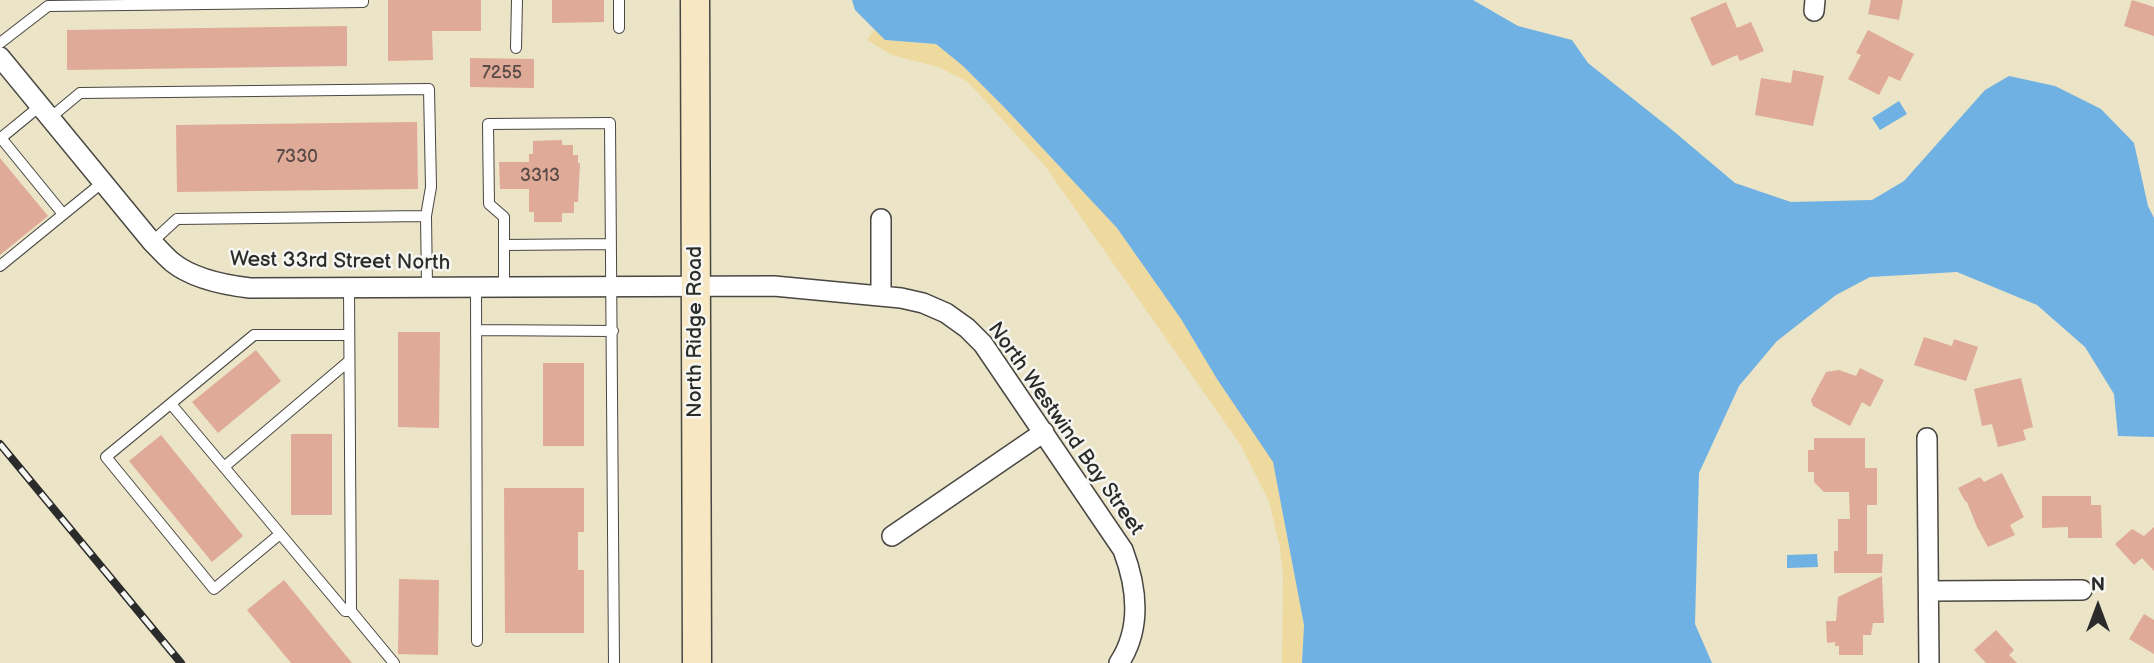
<!DOCTYPE html>
<html>
<head>
<meta charset="utf-8">
<style>
  body { margin:0 }
  #map { position:relative; width:2154px; height:663px; overflow:hidden; background:#ebe4c6; font-family:"Balsamiq Sans",sans-serif }
  canvas { display:block }
  .north { position:absolute; left:2063px; top:572px; width:70px; height:70px; -webkit-text-stroke:5px #f6f6f2; paint-order:stroke; rotate:0deg; font-size:19px; font-weight:700; line-height:28px; text-align:center; color:#2b2b2b }
  .north::after { content:''; display:block; margin:auto; width:24px; height:32px; background:#2b2b2b; clip-path:polygon(50% 0,100% 100%,50% 72%,0 100%) }
</style>
</head>
<body>
<div id="map">
<canvas width="2154" height="663"></canvas>
<div class="north">N</div>
</div>
<script>
const ctx = document.querySelector('canvas').getContext('2d');
ctx.lineJoin = 'round';
function fillPath(path, color) {
  ctx.fillStyle = color;
  ctx.fill(path, 'evenodd');
}
function trace(path, color, width, dash) {
  ctx.strokeStyle = color;
  ctx.lineWidth = width;
  ctx.lineCap = dash ? 'butt' : 'round';
  ctx.setLineDash(dash || []);
  ctx.stroke(path);
}
function label(font, color, halo, rows, align = 'center') {
  ctx.font = font + ' "Balsamiq Sans",sans-serif';
  ctx.lineWidth = 5;
  ctx.setLineDash([]);
  ctx.textBaseline = 'middle';
  ctx.strokeStyle = halo;
  ctx.fillStyle = color;
  for (const [text, x, y, turn = 0] of rows) {
    ctx.save();
    ctx.translate(x, y);
    ctx.rotate((+turn || 0) * Math.PI / 180);
    ctx.textAlign = isNaN(turn) ? turn : align;
    if (halo) ctx.strokeText(text, 0, 0);
    ctx.fillText(text, 0, 0);
    ctx.restore();
  }
}
const sand = new Path2D(`
  M875 29 885 40 936 44 963 66 1004 107 1117 228 1181 319 1217 379 1273 461 1304 625 1302 663H1282L1283 576 1280 548 1269 501 1240 444 1045 166 968 82 938 67 892 55 867 40Z`);
const water = new Path2D(`
  M852 0H1473L1518 26 1572 40 1588 63 1671 129 1735 183 1791 202 1872 200 1904 181 1985 90 2009 76 2055 86 2101 109 2134 143 2148 206 2154 218V437L2118 436 2114 394 2085 347 2037 305 1957 272 1870 277 1836 295 1777 341 1739 386 1699 473 1695 624 1712 663H1302L1304 625 1273 462 1217 379 1181 319 1117 228 1004 107 963 66 936 44 885 40 855 10Z
  M1899 101 1907 114 1880 130 1872 118Z
  M1817 554 1818 567 1787 568V555Z`);
const building = new Path2D(`
  M388 0H481V31H432L433 60 388 61Z
  M552 0H604V22L552 23Z
  M1871 0H1903L1899 20 1868 14Z
  M2132 0 2154 7V36L2124 26Z
  M1726 2 1737 28 1751 22 1764 51 1740 61 1737 55 1712 66 1690 18Z
  M347 26V66L67 70V30Z
  M1868 30 1914 54 1900 81 1889 76 1879 95 1848 79 1861 55 1856 53Z
  M470 58 534 59V88L470 87Z
  M1793 70 1824 76 1813 126 1755 115 1761 78 1791 83Z
  M417 122 418 189 177 192 176 125Z
  M562 140V145H573V155H578V163H580L578 202H574V213H562V222H534V212H529V189H500L499 162H529V154H533V141Z
  M0 158 48 216 0 255Z
  M398 332H440L439 428 398 427Z
  M1924 337 1952 346 1954 339 1978 347 1966 381 1914 365Z
  M256 350 281 381 218 433 192 402Z
  M543 363H584V446H543Z
  M1860 368 1884 380 1870 407 1862 402 1850 426 1813 406 1811 400 1826 372 1839 370 1856 376Z
  M2021 378 2033 427 2023 430 2026 440 1998 447 1992 424 1982 426 1974 389Z
  M291 434H332V515H291Z
  M161 435 243 536 212 562 129 461Z
  M1814 438H1865V468H1877V505H1867V554H1883L1882 573H1834V551H1838V519H1850L1849 492H1824L1814 482V472H1808V450H1814Z
  M2002 473 2024 517 2010 525 2015 535 1988 547 1977 527 1967 502 1965 501 1958 488 1980 477 1984 482Z
  M504 488H584V532H578V570H584V633H505Z
  M2042 496H2091V505H2101L2102 538H2068V527L2042 528Z
  M2154 527V571L2142 558 2134 565 2115 544 2132 529 2144 536Z
  M1882 576 1884 623H1873L1871 635H1863V655H1839V646H1835V642L1827 643 1826 621H1836L1838 597Z
  M399 579 439 580 438 655 398 654Z
  M284 580 352 663H291L247 610Z
  M2144 614 2154 620V654L2129 639Z
  M1996 630 2014 650 2009 655 2017 663H1986L1974 650Z`);
const service = new Path2D(`
  M619 0V28
  M0 43 48 6 363 2V0
  M516 48 517 0
  M40 106 1 138 63 214
  M50 118 80 93 429 89 431 187 426 216 427 287
  M152 242 177 219 426 216
  M504 245 611 244
  M0 266 103 182
  M476 287 477 641
  M504 287V217L489 204 488 124 610 123 614 663
  M349 288 351 611
  M476 330 613 331
  M171 404 345 611H351L394 663
  M224 467 349 361
  M280 534 214 589 106 457 254 335H349`);
const minor = new Path2D(`
  M1814 11 1815 0
  M0 57 152 242C158 248 165 256 172 262 193 279 224 285 250 288L774 286 901 298 923 303 946 313 967 328 983 344 1123 550C1137 587 1142 628 1119 663
  M881 219V296
  M1927 438 1929 663
  M892 536 1044 432
  M1929 591 2082 590`);
const secondary = new Path2D(`
  M695 0 697 663`);
const rail = new Path2D(`
  M0 444 181 663`);
const numberNames = [
  ["7255",502,73],
  ["7330",297,157],
  ["3313",540,176]
];
const streetNames = [
  ["West 33rd Street North",340,262,1],
  ["North Ridge Road",696,332,-90],
  ["North Westwind Bay Street",1065,429,55]
];
fillPath(sand, '#eeda9e');
fillPath(water, '#70b1e4');
fillPath(building, '#dfaa98');
trace(service, '#484742', 12);
trace(minor, '#484742', 22);
trace(secondary, '#484742', 31);
trace(service, '#fff', 10);
trace(minor, '#fff', 19);
trace(secondary, '#f7e8c3', 28);
trace(rail, '#2b2b2b', 8);
trace(rail, '#f6f6f2', 5, [16]);
label('18px', '#584b46', null, numberNames);
label('21px', '#2b2b2b', '#f6f6f2', streetNames);
</script>
</body>
</html>
